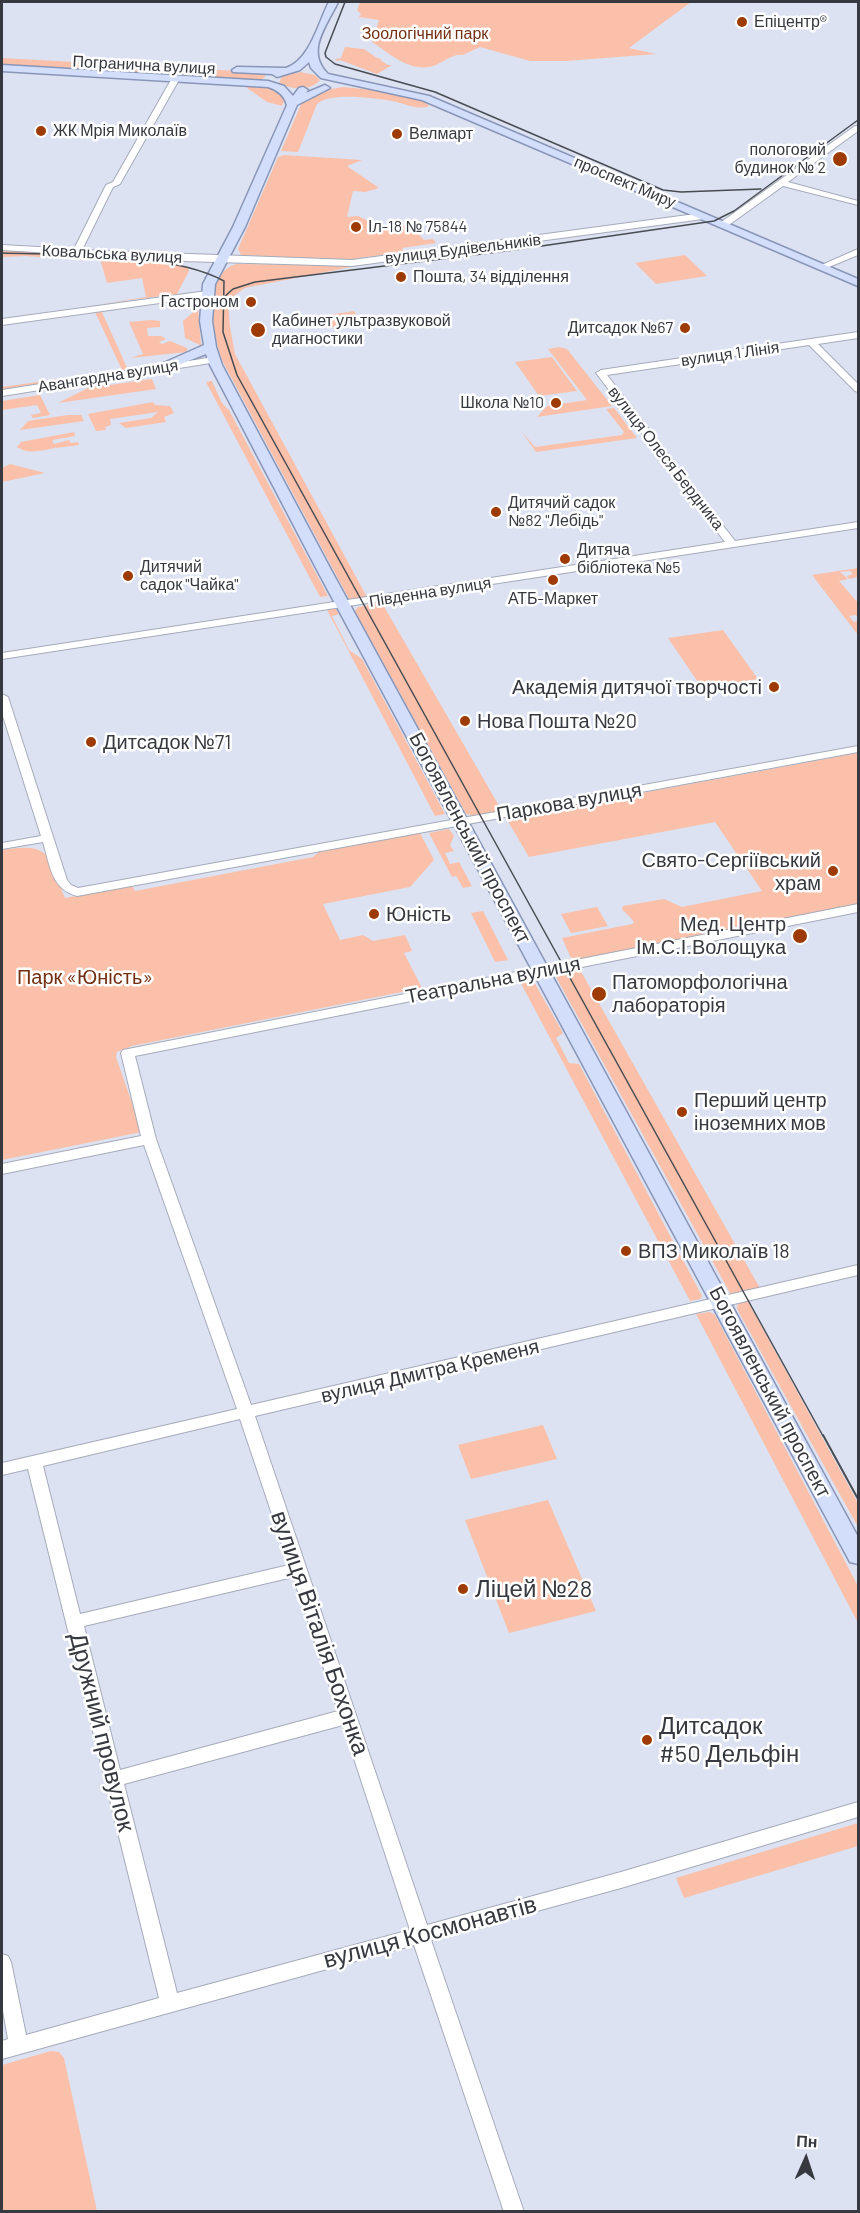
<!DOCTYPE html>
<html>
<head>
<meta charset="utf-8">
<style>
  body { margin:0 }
  #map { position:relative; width:860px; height:2213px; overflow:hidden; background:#dce2f2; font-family:Barlow,sans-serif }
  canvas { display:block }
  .frame { position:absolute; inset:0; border:3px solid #36393f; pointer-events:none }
  .north { position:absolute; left:776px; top:2129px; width:60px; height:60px; -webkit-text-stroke:4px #fff; paint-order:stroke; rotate:3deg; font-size:16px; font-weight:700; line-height:24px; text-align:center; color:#36393f }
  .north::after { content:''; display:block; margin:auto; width:21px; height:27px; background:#36393f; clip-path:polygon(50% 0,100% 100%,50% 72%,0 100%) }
</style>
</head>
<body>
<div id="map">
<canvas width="860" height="2213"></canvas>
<div class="frame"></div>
<div class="north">Пн</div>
</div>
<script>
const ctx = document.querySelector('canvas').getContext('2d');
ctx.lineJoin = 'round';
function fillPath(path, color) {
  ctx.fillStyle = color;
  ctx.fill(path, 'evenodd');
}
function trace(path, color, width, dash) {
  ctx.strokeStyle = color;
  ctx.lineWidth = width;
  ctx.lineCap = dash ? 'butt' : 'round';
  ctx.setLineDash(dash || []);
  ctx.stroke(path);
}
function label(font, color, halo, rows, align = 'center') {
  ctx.font = font + ' Barlow,sans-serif';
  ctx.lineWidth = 5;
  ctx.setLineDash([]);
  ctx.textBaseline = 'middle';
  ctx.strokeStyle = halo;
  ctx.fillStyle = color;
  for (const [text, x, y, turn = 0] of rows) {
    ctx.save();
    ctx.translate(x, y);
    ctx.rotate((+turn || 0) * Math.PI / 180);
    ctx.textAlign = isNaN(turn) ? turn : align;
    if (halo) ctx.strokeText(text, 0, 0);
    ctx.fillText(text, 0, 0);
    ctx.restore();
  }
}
const green = new Path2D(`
  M360 2H691L629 48 656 54 566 61H530L480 47 463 55C453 53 443 63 433 66 410 73 389 53 372 42L379 20 359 17 361 14 357 10Z
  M345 47 364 49 377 58 382 59 380 60 388 65H392L377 74 340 60 337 61 335 59 341 58Z
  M2 58 256 72 266 76 261 80 251 81 2 67Z
  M300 72 315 75 320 80C311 91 291 90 279 83L282 76Z
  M248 85C260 86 277 87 285 99L282 106 267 102 247 88Z
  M343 87 385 91 427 102 429 106C417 111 405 103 392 101 375 98 330 92 317 104L298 152 281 151 303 100 320 91Z
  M284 155 362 160 347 166 379 188 365 192 353 191 347 217 358 216 385 229 410 225 424 240 433 239 436 243 402 248 404 252 359 258 356 261 241 255 238 249 278 157Z
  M2 250 87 255 88 256 87 260 25 256 2 257 4 255H2Z
  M685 255 707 276 656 284 635 263Z
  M100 259 165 263 188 267 189 271 177 294 101 304 146 297 142 278 107 283Z
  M237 264 361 265 245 288 228 300 230 327 235 354 368 599H349L222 360C213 334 201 273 237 264Z
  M198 308 201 345H200L185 338 183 321Z
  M101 310 129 372 2 391V387L122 370 95 312Z
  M354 311 362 323 325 328 317 317Z
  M152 320 160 321V327L147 328 148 336H161L166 339 159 342 162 344 170 341 187 348V352L130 358 143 354 129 322Z
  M559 347 567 349 612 406 537 417 547 406 587 400 548 349Z
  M552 357 577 391 539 396 515 362Z
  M152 379 156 389 58 403 88 388Z
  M212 381 222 403 229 410 328 596 320 597 206 382Z
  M40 395 50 415 33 418 31 415 41 413 37 405 2 410V401Z
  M153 402 155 405 170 406 174 413 164 417 166 422 126 428 119 423 151 418 158 412 110 419 111 425 105 427 106 430 96 431 88 414Z
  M614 408 637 438 536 452 522 432 535 447 622 435 624 432 606 409Z
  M68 415H81L84 421 20 430 28 421Z
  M74 432 75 436 52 440 54 444 69 440 71 443 78 442 79 445 56 448 55 446V448C43 450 28 455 17 447L21 442Z
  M10 464 45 473 2 482V468Z
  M858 568V577L849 579 847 576 853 574 850 571 840 572 848 579 839 581 858 603V617L856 615 849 616 854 622 858 621V635L812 575Z
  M382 603 502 811 474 816 466 814 355 611 358 607Z
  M325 606H334L339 614 332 616 349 650 362 659 445 814 435 816Z
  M723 630 758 679 702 688 668 638Z
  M858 753V904L575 961 570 956 562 938 632 924 634 922C630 916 626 914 622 909L623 906 664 899 682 907 762 891 715 822 529 857 506 818Z
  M449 829 454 836 450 845 454 851 445 853 450 864 459 862 472 886 463 888 456 876 452 877 429 833Z
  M420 833 434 860 410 887 323 904 340 940 363 935 373 941 405 935 412 951 404 953 422 988 132 1046 117 1052 116 1057 142 1132 2 1160V850C54 841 48 858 65 898L132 886 135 891 313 857 320 851Z
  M597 907 608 926 571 933 561 914Z
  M483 911 508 960 495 962 471 913Z
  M579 968 761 1290 733 1295 730 1293 556 977 559 973Z
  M530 975 563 1033 556 1038 569 1063 579 1064 702 1296 700 1299 690 1301 517 976Z
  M747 1300 858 1503V1527L737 1309 738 1303Z
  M710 1312 715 1315 858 1586V1623L696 1314Z
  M543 1425 557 1459 471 1479 458 1445Z
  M548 1500 596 1611 509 1633 465 1520Z
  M858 1823V1846L684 1898 676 1878Z
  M51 2051 59 2052 64 2058 97 2211H2V2065Z`);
const minor = new Path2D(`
  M176 76 180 78 120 184 113 187 82 250 352 260 703 213 707 216 703 219 352 266 182 261 2 250V245L74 249 106 185 113 182 172 78Z
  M855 126H858V131L788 182 858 201V205L783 186 726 227H720V223Z
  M858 249V255L824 269 817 267Z
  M207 291 210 292V296L2 325V319Z
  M858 332V338L818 344 858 384V392L855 391 809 345 607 375 735 541 858 522V528L2 659V653L725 542 596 373 601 370Z
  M214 357 219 360 217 362 2 396V390Z
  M2 694 8 697 67 880 71 885 78 888 858 746V752L77 896C51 889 50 865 43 842L2 849V843L41 836 2 713Z
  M858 904V912L135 1056 156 1139 251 1405 858 1265V1275L255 1416 427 1925 621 1872 858 1802V1817L621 1888 431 1940 524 2212H504L414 1945 2 2059V2041L8 2039 2 2005V1954L8 1956 11 1962 26 2035 159 1998 28 1469 2 1475V1463L237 1409 144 1145 2 1174V1164L141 1136 121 1053 123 1050ZM240 1419 289 1565 80 1614 43 1466ZM293 1577 338 1711 120 1770 84 1626ZM343 1725 410 1930 177 1993 124 1784Z`);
const major = new Path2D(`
  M329 2H338C326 27 305 51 328 74L429 96 858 279V286L422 100 321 78 311 68 309 62 300 70 277 77 272 74 233 72 232 70 237 67 286 68C310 60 318 23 329 2Z
  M2 65 268 81 284 86 293 96 299 88 303 87 308 90 306 93 325 85 330 88 297 105 245 227 215 284 212 321 216 347 222 365 330 568 858 1537V1564L850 1562 316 568 210 365 206 354 160 372 156 373 150 369 204 345 200 321 203 284 233 227 287 105C284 95 278 90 268 87L2 71Z`);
const tramFar1 = new Path2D(`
  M345 2 325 53 326 57 335 64 435 92 663 190 681 192 761 189
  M2 253C64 255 171 252 224 281L223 332 237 375 823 1436
  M223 298 233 289 255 282 514 250 714 221 734 211 858 120`);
const tram = new Path2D(`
  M823 1435 858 1499`);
const markers = [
  [742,22,6,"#9e3a04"],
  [41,131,6,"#9e3a04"],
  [397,134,6,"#9e3a04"],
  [840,159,8,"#9e3a04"],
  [356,227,6,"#9e3a04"],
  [401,277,6,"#9e3a04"],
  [251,302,6,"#9e3a04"],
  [685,328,6,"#9e3a04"],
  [258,330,8,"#9e3a04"],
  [556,403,6,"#9e3a04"],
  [496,512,6,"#9e3a04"],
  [565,559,6,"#9e3a04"],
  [128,576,6,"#9e3a04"],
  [553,580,6,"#9e3a04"],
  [774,687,6,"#9e3a04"],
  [465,721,6,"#9e3a04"],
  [91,742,6,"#9e3a04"],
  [833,871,6,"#9e3a04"],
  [374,914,6,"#9e3a04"],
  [800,936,8,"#9e3a04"],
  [599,994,8,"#9e3a04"],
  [682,1112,6,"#9e3a04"],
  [626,1251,6,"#9e3a04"],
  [463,1589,6,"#9e3a04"],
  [647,1740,6,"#9e3a04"]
];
const farPoinames = [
  ["Епіцентр®",754,22],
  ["ЖК Мрія Миколаїв",53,131],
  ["Велмарт",409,134],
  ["пологовий",826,150,"right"],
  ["будинок № 2",826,168,"right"],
  ["Іл-18 № 75844",368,227],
  ["Пошта, 34 відділення",413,277],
  ["Гастроном",239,302,"right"],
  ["Кабинет ультразвуковой",272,321],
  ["диагностики",272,339],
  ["Дитсадок №67",673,328,"right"],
  ["Школа №10",544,403,"right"],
  ["Дитячий садок",508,503],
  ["№82 \"Лебідь\"",508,521],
  ["Дитяча",577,550],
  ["бібліотека №5",577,568],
  ["Дитячий",140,567],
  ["садок \"Чайка\"",140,585],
  ["АТБ-Маркет",553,599,"center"]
];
const farParknames = [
  ["Зоологічний парк",425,34]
];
const farStreetnames = [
  ["Погранична вулиця",144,65,3],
  ["проспект Миру",625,182,23],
  ["вулиця Будівельників",463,249,-7],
  ["Ковальська вулиця",112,254,3],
  ["вулиця 1 Лінія",730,354,-8],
  ["Авангардна вулиця",108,376,-9],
  ["вулиця Олеся Бердника",666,458,52],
  ["Південна вулиця",430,592,-9]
];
const poiNames = [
  ["Академія дитячої творчості",762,687,"right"],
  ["Нова Пошта №20",477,721],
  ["Дитсадок №71",103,742],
  ["Свято-Сергіївський",821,860,"right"],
  ["храм",821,883,"right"],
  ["Юність",386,914],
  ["Мед. Центр",786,924,"right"],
  ["Ім.С.І.Волощука",786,947,"right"],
  ["Патоморфологічна",612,982],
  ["лабораторія",612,1005],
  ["Перший центр",694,1100],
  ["іноземних мов",694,1123],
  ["ВПЗ Миколаїв 18",638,1251]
];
const streetNames = [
  ["Паркова вулиця",569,802,-10],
  ["Богоявленський проспект",470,838,62],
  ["Театральна вулиця",493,980,-11],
  ["вулиця Дмитра Кременя",430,1371,-13],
  ["Богоявленський проспект",770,1392,62]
];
const parkNames = [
  ["Парк «Юність»",85,977]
];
const nearPoinames = [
  ["Ліцей №28",475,1589],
  ["Дитсадок",659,1726],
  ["#50 Дельфін",659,1754]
];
const nearStreetnames = [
  ["вулиця Віталія Бохонка",320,1633,71],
  ["Дружний провулок",102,1732,76],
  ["вулиця Космонавтів",430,1932,-15]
];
fillPath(green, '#fac0a9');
trace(minor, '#a5abba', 2);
trace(major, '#8996b7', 3);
fillPath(minor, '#fff');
fillPath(major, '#d3defb');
trace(tramFar1, '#494c53', 1.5);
trace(tram, '#494c53', 2);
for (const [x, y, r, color] of markers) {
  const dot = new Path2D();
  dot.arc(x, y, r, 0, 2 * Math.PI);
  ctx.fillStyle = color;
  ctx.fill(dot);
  trace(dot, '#fff', 2);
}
label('16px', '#36393f', '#fff', farPoinames, 'left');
label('16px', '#732f12', '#fff', farParknames);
label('16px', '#36393f', '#fff', farStreetnames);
label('20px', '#36393f', '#fff', poiNames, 'left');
label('20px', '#36393f', '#fff', streetNames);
label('20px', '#732f12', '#fff', parkNames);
label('24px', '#36393f', '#fff', nearPoinames, 'left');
label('24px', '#36393f', '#fff', nearStreetnames);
</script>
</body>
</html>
